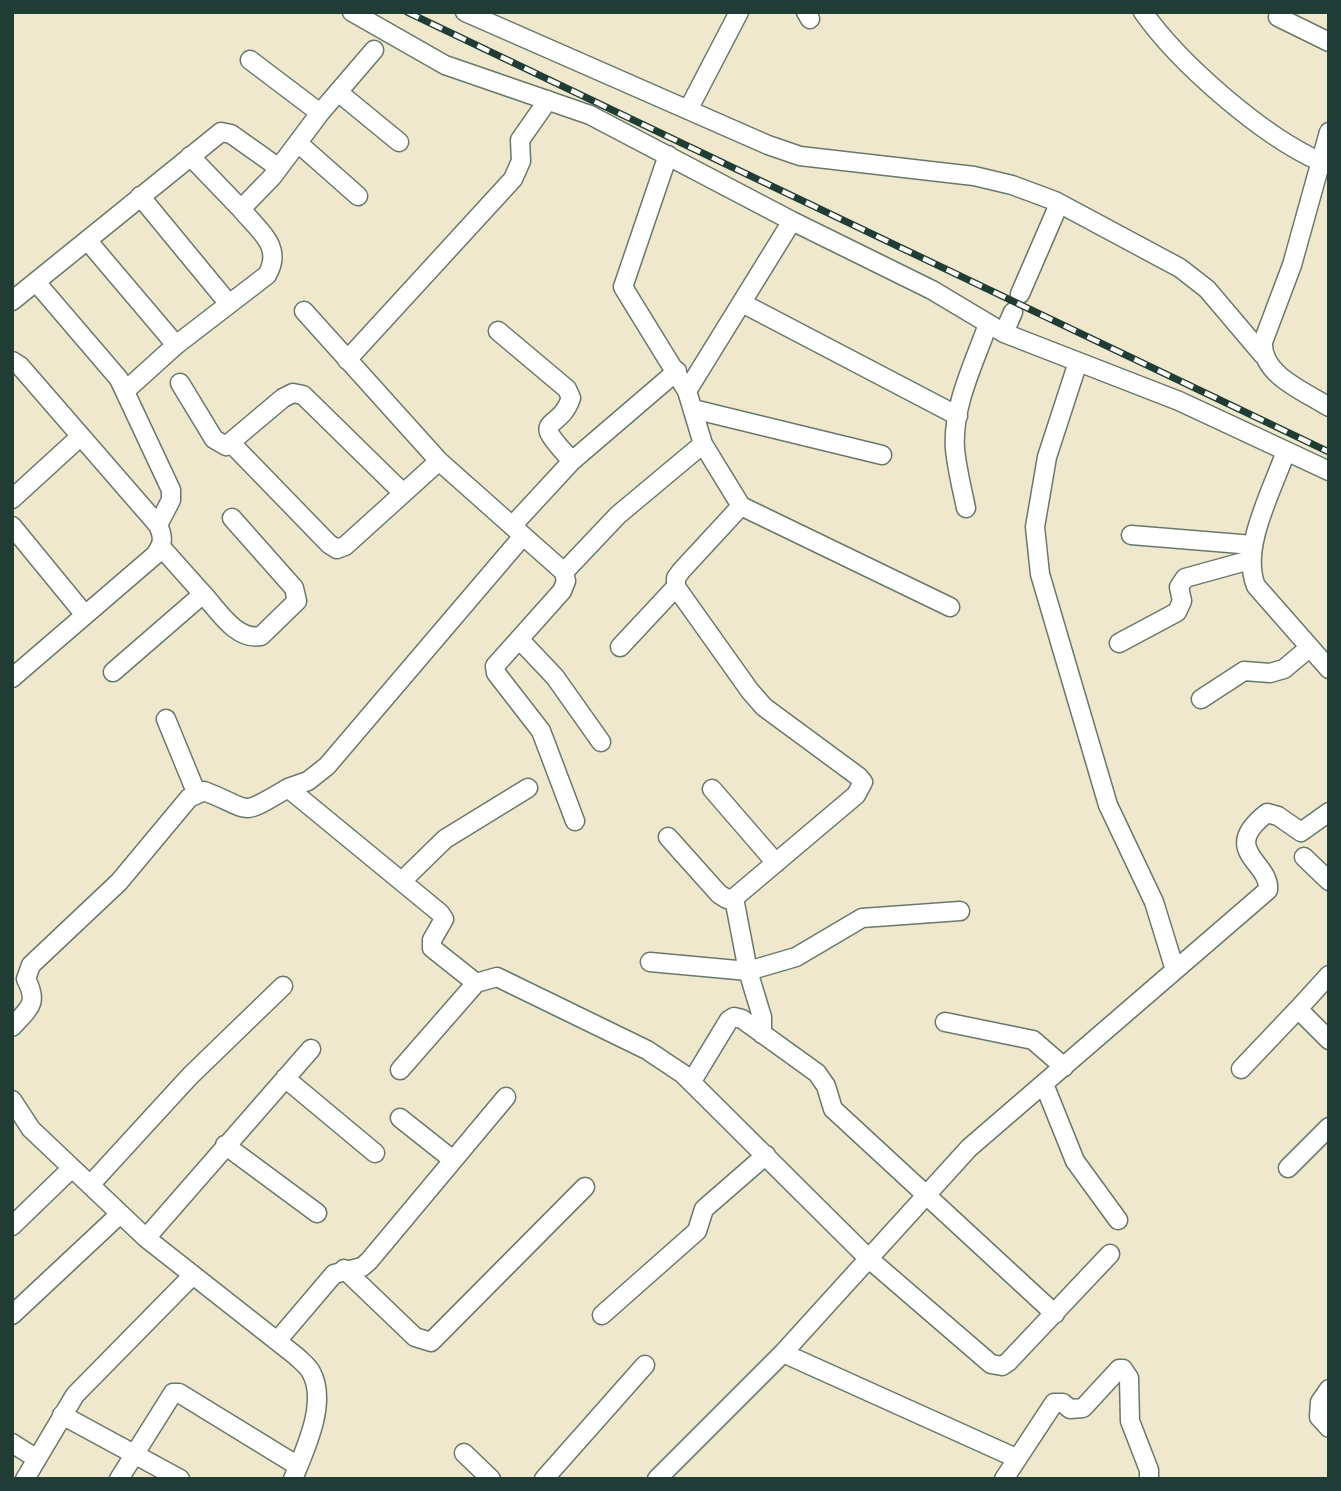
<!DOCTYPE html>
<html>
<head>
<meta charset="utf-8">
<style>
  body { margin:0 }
  #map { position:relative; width:1341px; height:1491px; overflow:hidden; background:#efe8cd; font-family:"Gentium Book Plus",serif }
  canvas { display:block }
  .frame { position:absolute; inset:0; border:14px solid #1f3d34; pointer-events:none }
</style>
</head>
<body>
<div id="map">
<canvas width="1341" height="1491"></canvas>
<div class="frame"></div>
</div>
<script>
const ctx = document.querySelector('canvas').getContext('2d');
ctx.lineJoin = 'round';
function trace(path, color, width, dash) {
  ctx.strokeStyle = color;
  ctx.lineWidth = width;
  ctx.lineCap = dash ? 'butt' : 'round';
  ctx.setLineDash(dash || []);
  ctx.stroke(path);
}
const street = new Path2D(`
  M352 12 445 65 590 115 792 221 932 290 1004 333 1179 401 1329 471
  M465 12 768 145 800 156 974 176 1012 185 1055 201 1180 268 1207 289 1263 355
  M806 12 810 19
  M1143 12C1179 63 1261 135 1319 161
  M1278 17 1329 42
  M250 60 320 113
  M338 92 399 142
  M688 110 739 12
  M1329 132 1292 265 1263 342C1261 375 1304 391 1329 407
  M298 143 358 196
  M668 155 623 287 687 391 703 444 741 506 950 607
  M190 156 241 209
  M140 196 229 304
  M87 240 176 345
  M1020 294 1059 204
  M12 301 221 132 231 134 279 168
  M742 303 958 416
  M304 311 439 461 564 572 566 581 562 591 495 666 496 673 541 731 575 821
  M498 331 567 389 571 398C558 435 527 413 572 461
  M1004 333 1013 312
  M347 360 513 179 521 161 520 140 548 100
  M12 361 20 366 158 525 171 500V490L119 379 36 282
  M1078 362 1047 457 1035 527 1040 574 1108 805 1154 902 1175 970
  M180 383 214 439 226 446 283 398 293 393 303 395 403 493
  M125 391 176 345 267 275C284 246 258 230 241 209L272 177 320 113 374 50
  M687 391 792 221
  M693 409 882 455
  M231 443 329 544 337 549 345 546 439 461
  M1286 451C1273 489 1240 548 1256 586L1329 669
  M12 499 81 436
  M741 506 681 571 676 578V587L750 691 764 707 859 777 863 782 856 795 734 898 748 971 762 1017V1034
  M966 508C962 489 957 469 955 449 952 406 974 364 988 324
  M12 526 85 615
  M512 526 572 461 677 371
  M1131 535 1253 545
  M564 572 618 515 703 444
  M203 594C218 610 236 641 261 636L297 601 294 588 232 518
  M519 639 555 677 601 742
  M1119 643 1177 612 1182 601 1179 587 1185 578 1250 560
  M620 647 676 587
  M113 672 203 594 161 547
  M12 678 155 555C163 544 164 538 158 525
  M1201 699 1244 671 1270 673 1284 669 1309 648
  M166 719 196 792
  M712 789 776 863
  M668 837 719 894 727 899 734 898
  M1304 857 1329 881
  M402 881 445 839 528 788
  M650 962 748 971 796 957 862 918 960 911
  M1329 975 1298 1009 1329 1040
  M476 983 432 948V940L444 919 440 913 288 788 308 781 327 766 523 536
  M945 1022 1033 1040 1064 1067
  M12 1027C29 1008 39 1004 26 979L31 965 119 882 189 798 204 791C254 810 237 818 288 788
  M1241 1069 1298 1009
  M400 1070 476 983 497 977 647 1050 683 1074 868 1258 991 1364 1002 1366 1008 1362 1110 1254
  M285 1078 375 1153
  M692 1081 729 1020 734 1017 742 1019 817 1073 826 1086 833 1109 1055 1314
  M1044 1084 1075 1161 1118 1220
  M12 1100 31 1129 146 1238 296 1356C301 1361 308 1366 311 1372 328 1402 305 1450 293 1479
  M400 1118 453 1160
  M225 1145 317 1213
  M1288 1168 1329 1127
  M90 1185 190 1076 283 986
  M12 1226 72 1168
  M146 1238 311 1049
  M344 1269 415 1337 431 1342 585 1187
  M12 1315 120 1214
  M602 1315 697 1231 704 1209 766 1155
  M277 1341 334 1274 362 1267 369 1261 506 1097
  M783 1353 1016 1458
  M1329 1389 1320 1402 1319 1417 1329 1428
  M62 1415 180 1479
  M12 1443 37 1459
  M464 1453 491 1479
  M25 1479 75 1395 193 1275
  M119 1479 173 1393H179L298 1466
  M544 1479 645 1365
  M657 1479 783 1353 969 1148 1268 890C1271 862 1218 851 1267 813L1278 816 1301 832 1329 812
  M1004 1479 1054 1403H1063L1070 1409 1083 1408 1119 1369H1123L1129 1378 1130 1421 1149 1470V1479`);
const rail = new Path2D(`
  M407 12 1329 452`);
trace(street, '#68796a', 21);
trace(street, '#fff', 18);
trace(rail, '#1f3d34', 7);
trace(rail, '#fdfcf7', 4.5, [13]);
</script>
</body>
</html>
